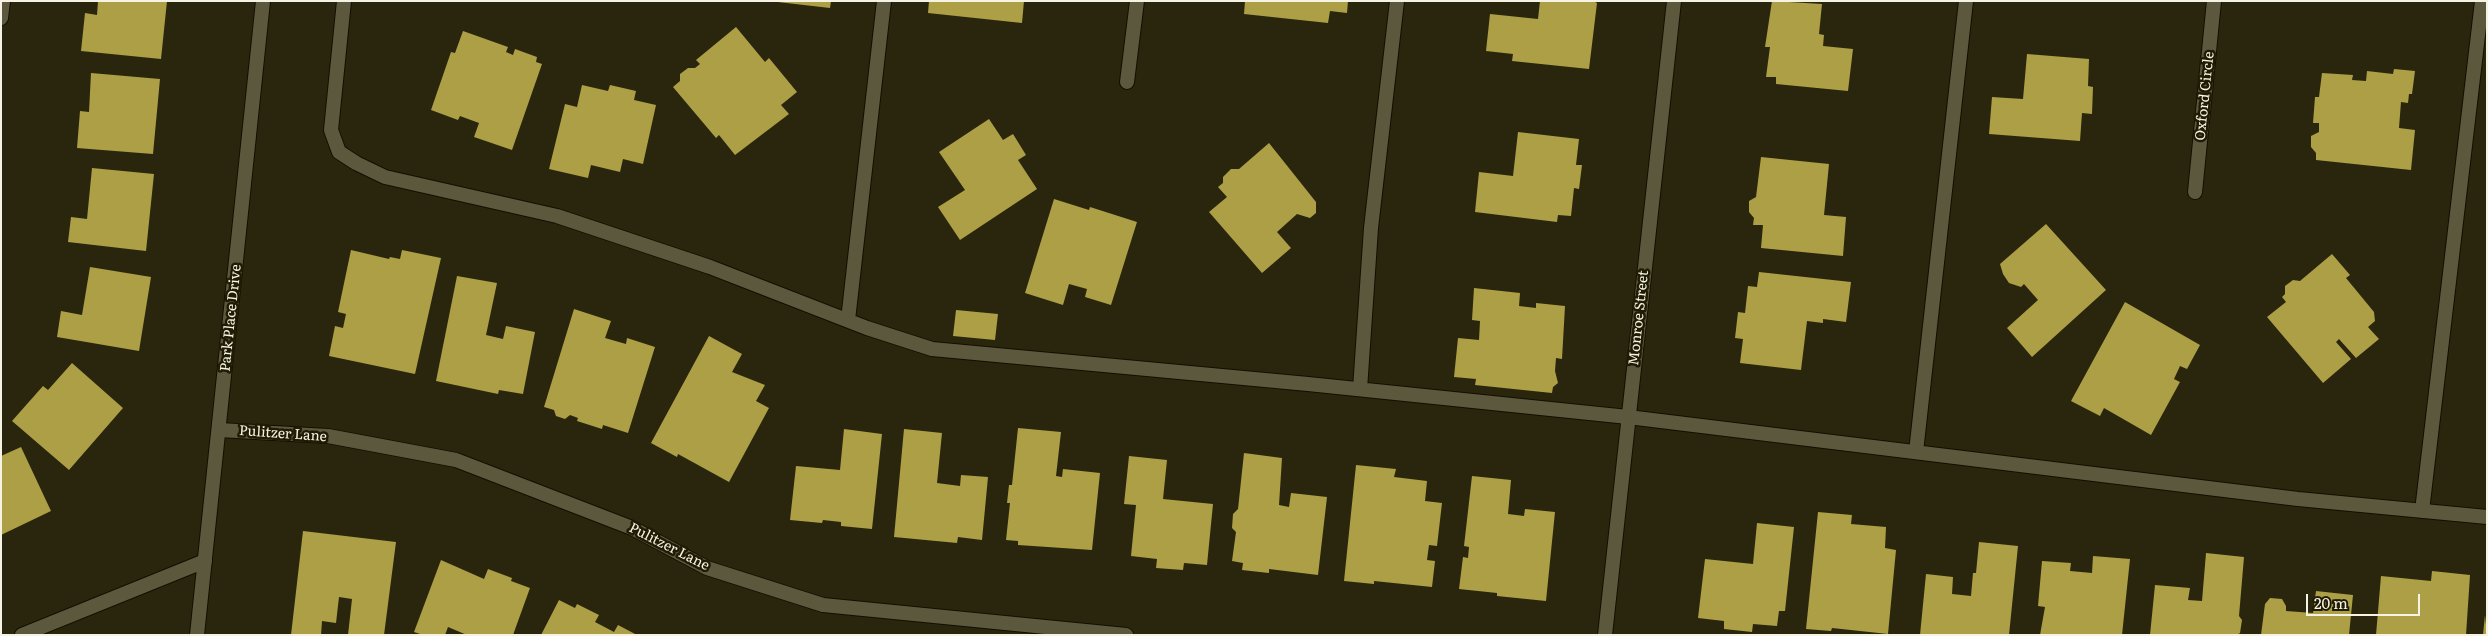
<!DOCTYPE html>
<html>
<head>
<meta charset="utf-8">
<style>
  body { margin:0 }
  #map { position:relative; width:2488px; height:636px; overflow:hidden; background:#2a260d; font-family:Literata,serif }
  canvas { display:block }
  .frame { position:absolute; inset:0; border:2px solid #f5f3e4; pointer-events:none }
  .scale { position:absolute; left:2306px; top:594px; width:114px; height:22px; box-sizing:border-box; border:2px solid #f5f3e4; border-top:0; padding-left:6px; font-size:15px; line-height:18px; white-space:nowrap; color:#f5f3e4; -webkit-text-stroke:4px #201c04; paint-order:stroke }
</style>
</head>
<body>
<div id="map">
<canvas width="2488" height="636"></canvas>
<div class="frame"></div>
<div class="scale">20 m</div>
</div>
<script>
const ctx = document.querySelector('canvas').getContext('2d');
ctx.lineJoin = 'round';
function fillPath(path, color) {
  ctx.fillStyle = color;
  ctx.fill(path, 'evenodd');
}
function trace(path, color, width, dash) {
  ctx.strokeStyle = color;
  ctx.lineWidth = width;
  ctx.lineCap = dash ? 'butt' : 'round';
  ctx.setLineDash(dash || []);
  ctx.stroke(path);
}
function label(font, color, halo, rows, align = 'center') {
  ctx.font = font + ' Literata,serif';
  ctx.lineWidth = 5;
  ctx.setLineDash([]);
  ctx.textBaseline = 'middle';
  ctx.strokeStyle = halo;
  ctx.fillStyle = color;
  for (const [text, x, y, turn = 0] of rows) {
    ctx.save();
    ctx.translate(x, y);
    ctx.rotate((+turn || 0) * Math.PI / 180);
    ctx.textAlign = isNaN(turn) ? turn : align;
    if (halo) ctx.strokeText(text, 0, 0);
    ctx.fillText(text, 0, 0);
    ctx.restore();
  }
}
const building = new Path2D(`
  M98 1H167L161 59 81 51 85 13 97 15Z
  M769 1H831L830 8Z
  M929 1H1024L1022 23 928 13Z
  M1245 1H1348L1347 13 1330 11 1328 23 1244 14Z
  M1540 1H1593L1597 3 1589 69 1512 61 1513 54 1486 51 1490 14 1538 19Z
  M1772 1 1822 4 1819 34 1824 35 1823 46 1853 49 1848 91 1776 84V77H1766L1770 47H1765Z
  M736 27 765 62 769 58 797 92 781 105 789 114 735 155 719 135 716 138 673 87 680 81V74L688 68H695L700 64 696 60Z
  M463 31 508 47 506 52 513 55 515 49 537 57 536 62 542 64 512 150 474 137 479 123 460 116 458 120 431 110 451 52 455 53Z
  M2027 54 2089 59 2088 86 2093 87 2092 114 2082 113 2080 141 1989 134 1992 97 2023 99Z
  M2394 69 2415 71 2412 94H2409L2408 103 2401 102 2399 128 2415 130 2411 170 2316 160V153L2311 147V136L2319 132V123H2313L2315 97H2319L2322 73 2353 75 2352 80 2366 81 2367 71 2393 74Z
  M91 73 160 79 153 154 77 148 80 111 89 112Z
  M582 85 608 91 610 85 636 91 634 100 656 105 643 164 623 159 620 172 591 165 588 178 549 169 565 104 577 107Z
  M989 119 1003 140 1013 134 1026 155 1018 160 1037 189 960 240 938 207 965 190 939 152Z
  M1518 132 1579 139 1576 165H1582L1579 189 1574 188 1571 216 1558 215 1557 222 1475 212 1479 172 1513 176Z
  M1269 143 1316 202V213L1310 218 1297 214 1277 232 1291 248 1262 273 1209 212 1227 197 1218 187 1223 183V177L1231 169H1239Z
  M1761 157 1829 164 1824 215 1846 217 1843 256 1761 248 1763 225H1753L1754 218 1749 212V201L1756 197Z
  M92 168 154 174 146 251 68 242 71 217 87 219Z
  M1054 199 1089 210 1090 207 1137 222 1111 305 1085 297 1087 289 1069 284 1063 305 1025 293Z
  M2046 224 2106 290 2032 357 2007 328 2038 300 2024 284 2021 287 2009 283 2003 274 2000 264Z
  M351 250 389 259 390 257 400 259 402 250 441 258 415 374 329 356 335 326 343 328 346 314 338 312Z
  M2332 254 2350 275 2346 278 2374 312 2375 321 2368 327 2379 339 2356 358 2339 339 2336 342 2351 359 2323 383 2267 317 2286 302 2282 297 2285 294V286L2293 280 2300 281Z
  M90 267 151 277 139 351 57 337 61 311 82 315Z
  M1759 272 1851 282 1846 322 1823 319V323L1807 321 1801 370 1740 363 1743 339 1735 338 1738 312 1745 313 1748 286 1757 287Z
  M457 276 497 283 486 335 503 339 506 326 535 332 523 394 499 390 498 394 436 381Z
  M1474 288 1520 293 1519 306 1536 308V303L1565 306 1562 359 1556 358 1555 371 1558 383 1553 387 1552 393 1475 385 1476 379 1454 377 1458 338 1479 340 1480 321 1472 320Z
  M2125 302 2200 345 2187 369 2180 366 2174 379 2180 382 2151 435 2104 408 2100 416 2071 401Z
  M574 309 611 321 605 338 626 344 627 338 655 347 628 433 603 425 602 429 577 421 578 418 570 415 565 419 556 416 554 410 544 407Z
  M956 310 998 314 995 340 953 336Z
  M709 336 742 354 732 372 765 385 756 401 769 408 729 482 678 454 677 457 651 443Z
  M72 363 123 408 69 470 12 421 43 386 48 390Z
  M1018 428 1061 432 1056 476 1062 477 1063 469 1100 473 1092 550 1018 545V541L1006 540 1010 503H1007L1009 485H1012Z
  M844 429 882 434 872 529 841 526V522L823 520 822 523 790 520 796 466 840 470Z
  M904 429 942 433 937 483 960 486 961 475 988 477 982 540 958 537 957 543 894 537Z
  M21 447 51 511 1 535V456Z
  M1244 453 1282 458 1279 505 1289 507 1291 493 1327 497 1318 575 1269 569V573L1242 570 1243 563 1232 561 1236 532 1232 528 1233 514 1238 509Z
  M1129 456 1167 460 1163 499 1213 504 1207 565 1184 563 1183 570 1156 568 1157 559 1131 556 1136 505 1124 504Z
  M1356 465 1396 469 1394 477 1427 481 1425 501 1442 503 1437 546 1429 545 1427 560 1435 561 1432 587 1374 581V584L1344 581Z
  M1472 476 1511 480 1508 514 1524 516 1525 509 1555 512 1546 601 1497 596V593L1459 589 1463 557 1468 558 1469 547 1464 546Z
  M1818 512 1852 515 1851 524 1886 527 1885 548 1896 550 1888 634 1832 628 1831 631 1806 629Z
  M1757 523 1794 527 1785 611H1779L1777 626 1753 624 1752 632 1724 629V621L1698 618 1705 559 1753 564Z
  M303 531 396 542 384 635H348L352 599 339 597 336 623 322 621 321 635H291Z
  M1979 542 2018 546 2009 635H1920L1926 574 1953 577 1952 594 1971 596 1973 573H1976Z
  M2206 553 2244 557 2239 616 2242 620 2240 633 2237 635H2150L2155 585 2190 588 2188 600 2202 601Z
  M2093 556 2130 559 2122 635H2040L2045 607 2038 606 2042 561 2071 563 2070 571 2092 573Z
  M441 560 484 579 488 569 512 578 511 581 530 588 513 635H467L448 627 445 635H423L414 632Z
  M2432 571 2470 575 2466 635H2376L2381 576 2431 581Z
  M2316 591 2353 595 2349 635H2261L2265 604 2270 598 2282 599 2286 606V611L2313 613Z
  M559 600 575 608 577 604 599 615 595 622 614 632 618 625 637 635H541Z
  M2485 615 2487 635H2483Z`);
const service = new Path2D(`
  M344 1 331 130 339 152 356 163 385 177 557 216 710 267 867 328 932 349 1308 384 1628 417 2298 499 2487 517
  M848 320 884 1
  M1360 389 1371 228 1397 1
  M1916 452 1966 1
  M2422 511 2482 1
  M22 635 205 561`);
const minor = new Path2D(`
  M1 18 3 1
  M1127 82 1137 1
  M2195 192 2214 1
  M219 430 328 436 456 460 632 528 707 568 823 605 1126 635
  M1605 635 1674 1`);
const tertiary = new Path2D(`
  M197 635 263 1`);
const streetNames = [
  ["Oxford Circle",2205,96,-84],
  ["Park Place Drive",231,318,-84],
  ["Monroe Street",1639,318,-84],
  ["Pulitzer Lane",283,434,4],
  ["Pulitzer Lane",669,547,27]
];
fillPath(building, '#ad9f46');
trace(service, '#130f00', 16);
trace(minor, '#130f00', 16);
trace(tertiary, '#130f00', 16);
trace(service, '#5c583e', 14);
trace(minor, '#5c583e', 14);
trace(tertiary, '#5c583e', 14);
label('14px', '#f5f3e4', '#201c04', streetNames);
</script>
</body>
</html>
